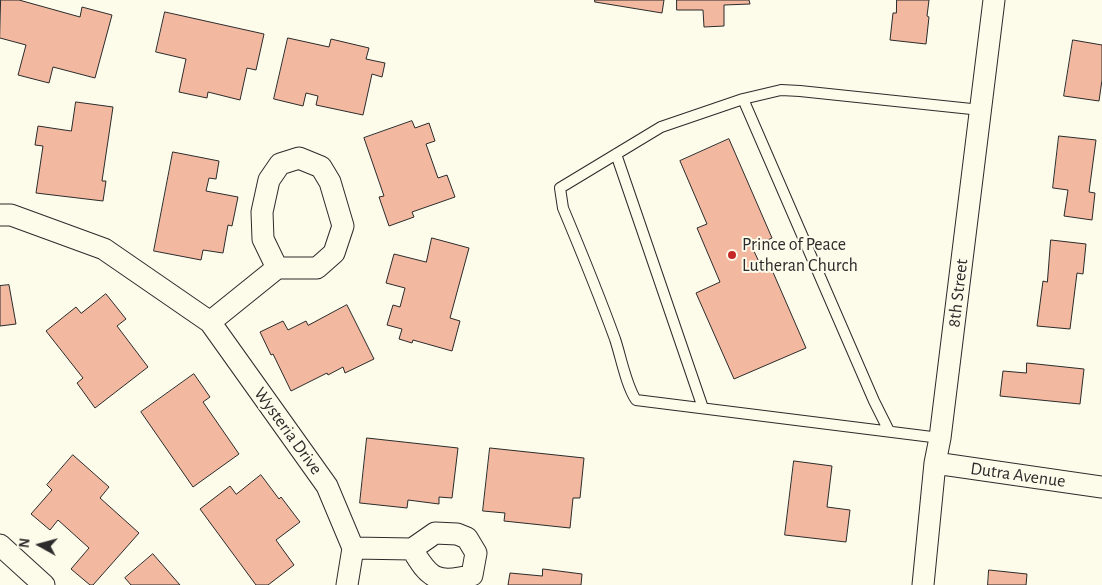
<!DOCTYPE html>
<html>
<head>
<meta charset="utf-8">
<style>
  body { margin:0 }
  #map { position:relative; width:1102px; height:585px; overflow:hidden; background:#fdfbea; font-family:"Alegreya Sans",sans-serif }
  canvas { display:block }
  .north { position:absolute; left:15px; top:520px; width:50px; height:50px; -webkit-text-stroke:4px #fdfbea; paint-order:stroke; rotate:277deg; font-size:14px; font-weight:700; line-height:20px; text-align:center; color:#2b2b2b }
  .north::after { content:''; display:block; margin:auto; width:18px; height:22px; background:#2b2b2b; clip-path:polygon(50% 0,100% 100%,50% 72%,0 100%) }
</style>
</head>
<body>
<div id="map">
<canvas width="1102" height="585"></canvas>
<div class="north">N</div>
</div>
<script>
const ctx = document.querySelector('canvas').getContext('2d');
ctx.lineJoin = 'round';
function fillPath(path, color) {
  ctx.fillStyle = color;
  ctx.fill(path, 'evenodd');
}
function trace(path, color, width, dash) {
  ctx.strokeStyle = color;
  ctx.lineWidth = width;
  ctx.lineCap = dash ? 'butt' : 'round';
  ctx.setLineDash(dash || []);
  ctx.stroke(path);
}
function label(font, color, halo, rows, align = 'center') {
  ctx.font = font + ' "Alegreya Sans",sans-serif';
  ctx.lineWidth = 4;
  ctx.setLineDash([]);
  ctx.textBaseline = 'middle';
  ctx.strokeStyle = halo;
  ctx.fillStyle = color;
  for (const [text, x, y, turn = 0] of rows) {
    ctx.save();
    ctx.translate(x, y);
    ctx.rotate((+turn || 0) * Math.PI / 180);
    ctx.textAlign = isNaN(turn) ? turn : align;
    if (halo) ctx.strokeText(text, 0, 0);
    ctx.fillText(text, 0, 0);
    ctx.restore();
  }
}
const building = new Path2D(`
  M1 0H19L80 17 82 7 112 15 95 78 53 67 49 83 18 75 26 45 0 38Z
  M595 0H664L662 13 595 2Z
  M677 0H749L750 4 724 5V26L704 27 703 10H677Z
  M897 0H929L927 16 929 17 926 44 890 40 893 13H896Z
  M165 12 264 34 256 70 247 68 240 100 208 92 207 98 179 92 186 59 156 52Z
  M288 38 329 47 331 39 369 48 366 59 385 63 382 77 372 74 363 115 316 105 318 96 306 93 303 106 274 99Z
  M1073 40 1102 45V80L1099 101 1064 96Z
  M76 102 113 107 102 181H106L103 201 36 193 43 146 35 145 38 126 71 131Z
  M412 121 415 128 429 123 435 141 426 144 438 178 447 175 455 197 412 212 414 217 389 226 379 197 384 196 364 138Z
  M1059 136 1096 140 1089 192 1095 193 1092 220 1064 216 1068 190 1053 188Z
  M729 139 772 238 752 247 761 266 769 263 806 348 734 379 696 293 720 282 697 228 707 224 680 161Z
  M173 152 219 161 216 179 209 178 206 191 238 197 232 226 228 225 223 253 203 250 201 260 154 251Z
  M432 238 469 248 450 318 460 321 452 351 413 340 412 343 399 339 402 329 387 325 393 305 400 307 405 288 386 283 394 254 426 262Z
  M1051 240 1086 244 1083 274 1077 273 1070 329 1037 326 1043 281 1047 282Z
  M9 285 16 324 0 326V286Z
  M106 294 126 319 117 326 148 367 95 408 77 383 83 378 46 331 76 307 81 313Z
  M347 305 374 359 345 373 343 367 328 375 327 373 291 391 273 354 271 355 260 332 283 321 288 330 306 321 308 325Z
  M1027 363 1084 369 1080 404 1000 396 1003 371 1026 373Z
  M194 374 210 397 203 402 239 454 193 487 141 412Z
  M367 438 458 448 452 498 439 497V504L408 500 407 508 360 503Z
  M490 448 584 458 580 498H573L570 528 504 521 505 513 483 511Z
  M73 455 109 487 100 498 139 533 93 585H90L71 569 89 548 58 520 50 530 31 514 52 490 47 485Z
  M794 461 832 466 827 507 850 510 846 542 785 535Z
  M261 475 279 499 281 497 300 522 276 540 294 565 268 585H256L200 509 230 486 236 494Z
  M153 554 180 585H131L125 578Z
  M543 569 582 574 581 585H508L510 573 542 576Z
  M989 570 1027 574 1026 585H988Z`);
const service = new Path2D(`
  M743 99 874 401 889 431
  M616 154 703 408
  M940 438 636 400C626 385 621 357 615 339 599 295 581 251 563 208L560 188 661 127 743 99 781 90 800 91 981 110`);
const minor = new Path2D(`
  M0 215H11L104 249 210 322 327 486 353 548 347 585
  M210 322 277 268 263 239 262 212 269 180 280 164 299 158 321 167 330 182 343 226 334 253 317 268H277
  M935 463 1102 487
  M0 545 44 585
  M353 548 412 549C429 578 437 585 472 575L476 553 467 538 457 534 435 533 412 549
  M923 585 935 463 940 438 994 0`);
const markers = [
  [732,255,5,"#c62828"]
];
const poiNames = [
  ["Prince of Peace",742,245],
  ["Lutheran Church",742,266]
];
const streetNames = [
  ["8th Street",958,293,-83],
  ["Wysteria Drive",288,431,54],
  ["Dutra Avenue",1018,475,8]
];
fillPath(building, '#f2b8a0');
trace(building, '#2b2b2b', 1);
trace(service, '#2b2b2b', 12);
trace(minor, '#2b2b2b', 23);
trace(service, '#fdfbea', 10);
trace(minor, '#fdfbea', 21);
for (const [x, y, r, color] of markers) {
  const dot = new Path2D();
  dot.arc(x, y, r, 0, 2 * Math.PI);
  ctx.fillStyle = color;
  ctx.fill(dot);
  trace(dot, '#fdfbea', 2);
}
label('18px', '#2b2b2b', '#fdfbea', poiNames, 'left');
label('18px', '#2b2b2b', '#fdfbea', streetNames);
</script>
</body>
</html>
